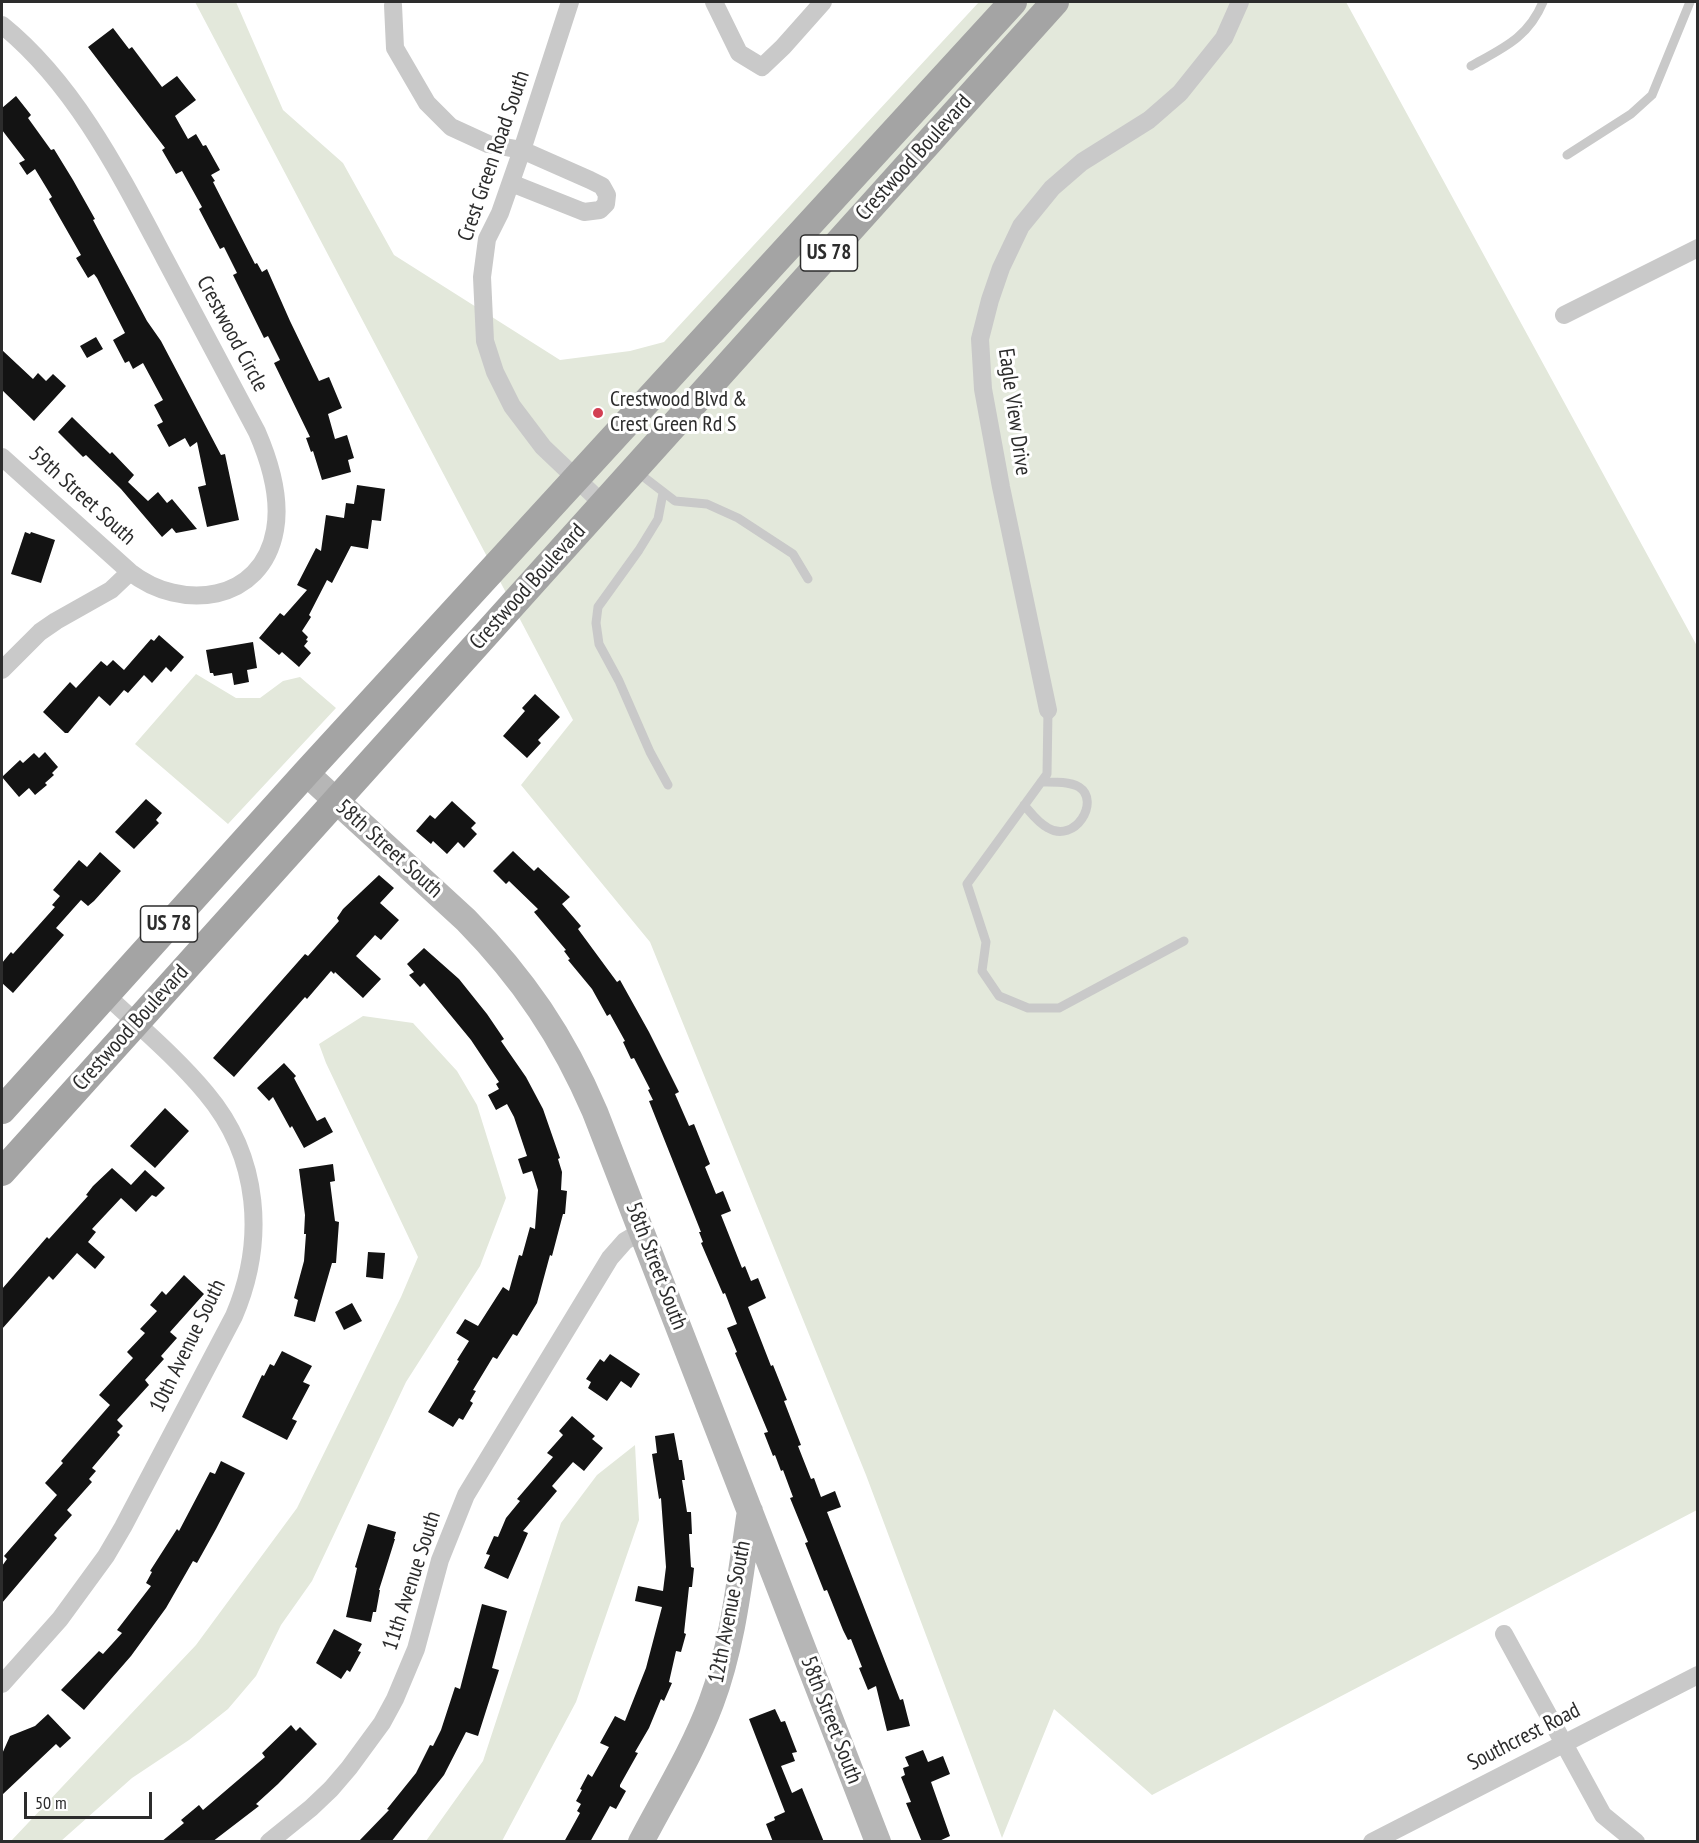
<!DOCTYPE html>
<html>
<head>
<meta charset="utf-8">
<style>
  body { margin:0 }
  #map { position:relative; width:1699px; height:1843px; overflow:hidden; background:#fff; font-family:"PT Sans Narrow",sans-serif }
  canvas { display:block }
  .frame { position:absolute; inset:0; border:3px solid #2c2c2c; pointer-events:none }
  .scale { position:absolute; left:24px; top:1792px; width:128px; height:27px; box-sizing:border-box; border:3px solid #2c2c2c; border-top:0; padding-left:8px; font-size:18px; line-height:21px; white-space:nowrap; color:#2c2c2c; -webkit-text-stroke:4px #fff; paint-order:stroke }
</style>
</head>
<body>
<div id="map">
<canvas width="1699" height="1843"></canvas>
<div class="frame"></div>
<div class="scale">50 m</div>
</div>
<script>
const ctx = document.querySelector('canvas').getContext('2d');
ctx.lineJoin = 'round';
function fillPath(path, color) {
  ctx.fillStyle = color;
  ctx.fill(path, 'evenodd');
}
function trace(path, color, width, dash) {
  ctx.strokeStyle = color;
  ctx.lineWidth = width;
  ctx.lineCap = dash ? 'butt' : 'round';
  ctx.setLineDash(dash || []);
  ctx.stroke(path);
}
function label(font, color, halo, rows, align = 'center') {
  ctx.font = font + ' "PT Sans Narrow",sans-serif';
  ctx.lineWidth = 6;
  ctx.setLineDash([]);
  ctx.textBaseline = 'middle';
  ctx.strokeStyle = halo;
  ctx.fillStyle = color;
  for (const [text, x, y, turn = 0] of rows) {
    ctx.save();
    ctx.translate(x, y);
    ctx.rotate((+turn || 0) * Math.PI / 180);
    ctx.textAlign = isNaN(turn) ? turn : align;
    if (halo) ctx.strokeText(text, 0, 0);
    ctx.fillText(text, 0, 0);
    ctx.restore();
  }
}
const green = new Path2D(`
  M195 2H236L283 110 343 163 394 255 560 360 630 351 664 342 979 2H1346L1697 646V1510L1152 1795 1054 1709 1002 1838 866 1475 650 942 521 785 573 720Z
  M196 674 236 698H260L283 681 300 677 336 708 228 824 135 744Z
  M363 1016 413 1023 457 1071 477 1105 506 1198 480 1266 406 1382 312 1581 281 1625 256 1676 228 1709 189 1740 132 1778 61 1841H11L196 1645 297 1508 401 1297 418 1257 326 1063 319 1044Z
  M635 1445 639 1520 576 1702 502 1841H426L483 1761 561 1523 597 1475Z`);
const building = new Path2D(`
  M113 28 129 49 132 47 162 87 177 76 196 100 175 116 188 139 196 134 203 146 206 145 220 170 211 175 215 181 213 182 255 264 257 263 262 272 267 269 290 321 319 381 329 377 342 408 328 414 335 439 347 435 354 458 348 460 351 472 322 480 313 451 311 452 306 438 310 437 274 363 280 360 268 336 264 338 233 275 237 273 224 247 220 249 199 209 202 207 182 171 176 174 162 150 165 148 88 47Z
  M16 96 31 115 28 118 51 150 54 149 73 180 95 219 93 220 147 321 161 341 221 455 225 454 239 520 207 527 198 487 206 485 197 442 190 447 185 438 169 447 157 425 163 422 154 405 163 400 143 363 133 369 129 361 125 363 113 340 125 333 97 278 94 274 88 278 76 258 81 255 49 199 52 197 35 169 27 175 19 163 25 160 2 130V108Z
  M96 337 103 349 87 358 80 346Z
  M2 350 33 379 38 373 46 381 53 374 66 386 34 421 2 390Z
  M72 417 110 454 112 452 134 475 128 482 148 501 158 492 167 503 172 499 197 529 176 533 172 528 162 537 121 489 86 455 83 457 58 432Z
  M357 485 385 489 381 521 372 520 368 549 351 546 332 583 327 580 309 615 311 617 302 631 308 637 306 640 308 641 304 646 311 653 299 667 282 652 279 655 259 638 280 613 284 616 307 590 297 585 316 548 321 551 326 515 344 518 346 503 354 504Z
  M25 532 30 534 31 532 55 540 41 583 11 574Z
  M159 635 184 657 171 672 166 667 152 683 144 675 128 693 124 690 110 706 99 696 68 733H65L43 712 70 682 76 688 101 661 107 666 113 660 124 670 151 639 154 641Z
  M253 642 257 668 247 670 249 682 234 685 232 673 214 676 213 673H210L206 650Z
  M535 694 560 717 538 740 541 743 527 758 503 736 525 711 522 708Z
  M45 752 58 767 52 773 54 775 45 783 47 785 35 795 29 788 19 797 2 777 20 760 23 763 34 753 39 758Z
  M146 799 162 813 156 820 159 823 134 849 115 832Z
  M452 801 476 823 471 828 477 834 464 848 458 842 447 854 433 841 431 844 416 831 430 815 435 819Z
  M513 851 534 871 538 867 570 897 562 904 581 926 578 929 617 982 620 980 649 1032 679 1092 675 1094 689 1126 694 1124 710 1164 705 1167 716 1194 723 1191 731 1211 721 1215 742 1268 745 1266 751 1281 758 1278 766 1298 748 1307 771 1366 773 1365 787 1400 784 1401 801 1445 798 1446 811 1479 814 1478 821 1497 835 1491 841 1507 827 1512 900 1700 903 1699 910 1726 887 1731 876 1686 868 1690 859 1668 862 1667 851 1639 848 1640 843 1630 827 1590 824 1591 805 1543 808 1542 790 1498 793 1497 783 1470 781 1471 775 1455 773 1456 764 1433 768 1432 735 1353 737 1352 727 1328 737 1324 725 1293 723 1294 701 1243 703 1242 699 1232H701L649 1101 653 1100 648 1090 650 1089 634 1058 631 1059 623 1042 625 1041 610 1014 607 1016 592 989 568 960 570 959 564 951 566 950 534 912 538 909 509 881 506 884 493 871Z
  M100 852 121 871 94 901 88 906 81 900 56 928 64 935 13 993 2 983V963L11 952 13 954 55 907 52 905 60 896 53 890 79 860 87 867Z
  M379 875 394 888 380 903 399 920 381 940 375 935 356 956 381 979 363 998 335 972 334 974 331 971 307 999 305 997 234 1077 213 1058 305 954 308 956 339 921 337 918 343 909Z
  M424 948 459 979 487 1014 504 1039 501 1041 526 1077 543 1109 560 1158 558 1159 562 1172 561 1190 567 1191 565 1214H563L552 1256 550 1255 537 1303 517 1336 513 1334 497 1359 493 1357 473 1390 476 1391 470 1401 473 1403 463 1420 459 1418 453 1427 428 1412 459 1361 457 1360 469 1341 456 1333 465 1319 478 1326 503 1287 509 1291 519 1255 522 1256 530 1227 535 1229 538 1190 532 1171 523 1174 518 1159 527 1156 514 1117 507 1104 496 1110 488 1095 499 1089 496 1084 499 1082 471 1040 424 983 420 987 409 975 414 972 407 964Z
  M284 1063 296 1076 294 1078 317 1121 325 1117 333 1132 304 1148 292 1126 290 1128 273 1097 269 1101 257 1088Z
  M165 1108 189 1131 155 1168 130 1146Z
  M333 1164 335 1181 330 1182 335 1221 339 1222 336 1263H332L315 1322 294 1316 298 1300 294 1298 304 1261 306 1234H304L305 1215 299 1169Z
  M112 1168 131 1185 145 1170 165 1188 156 1197 152 1195 136 1212 121 1198 92 1229 96 1232 88 1242 105 1257 95 1269 77 1253 53 1280 49 1276 2 1329V1289L47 1237 49 1239 88 1196 86 1195 93 1186Z
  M368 1252 385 1253 383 1279 366 1277Z
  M184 1275 204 1294 170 1332 177 1338 161 1356 164 1359 145 1380 149 1385 117 1420 123 1426 117 1432 120 1435 92 1468 96 1471 89 1479 92 1482 67 1510 72 1515 54 1535 57 1538 2 1603V1566L7 1559 4 1556 57 1495 45 1483 63 1463 61 1461 110 1405 99 1395 133 1358 127 1352 145 1333 140 1329 157 1311 150 1305 162 1291 166 1295Z
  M352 1303 362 1321 344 1330 335 1312Z
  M282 1351 312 1366 303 1382 310 1385 292 1419 297 1421 287 1440 242 1417 262 1375 264 1376 270 1364 274 1366Z
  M610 1354 640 1374 631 1388 621 1381 607 1401 588 1388 591 1382 586 1379 600 1359 604 1362Z
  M572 1416 595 1436 592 1439 603 1448 584 1471 573 1462 552 1486 557 1491 523 1531 528 1533 508 1579 484 1568 490 1555 486 1554 494 1536 498 1537 506 1518 520 1501 517 1499 553 1457 547 1453 563 1435 559 1431Z
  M674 1433 679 1460H682L685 1480H682L687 1512H691L692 1534H689L691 1567 694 1568 692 1587H689L684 1633 686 1634 681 1652 676 1651 669 1682 672 1683 664 1701 661 1699 649 1728 635 1752 638 1753 620 1785V1787L626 1791 616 1809 610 1806 590 1842H564L580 1813 577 1811 581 1804 576 1801 582 1790 580 1789 588 1774 592 1777 609 1747 600 1743 615 1716 625 1721 646 1668 662 1607 635 1601 638 1586 663 1591 666 1567 661 1498 659 1499 652 1454 657 1453 655 1436Z
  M221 1461 245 1473 216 1529 197 1563 193 1561 166 1608 131 1656 84 1710 61 1690 99 1651 103 1654 122 1633 117 1630 151 1586 146 1583 152 1572 150 1571 177 1529 179 1531 210 1472 215 1474Z
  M368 1524 396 1532 394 1539H395L379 1590H380L376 1612H373L371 1622 346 1617 357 1568 355 1567Z
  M482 1604 507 1611 492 1668 499 1670 478 1736 466 1732 444 1775 391 1842H358L389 1810 387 1809 416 1773 430 1745 433 1746 441 1730 455 1687 460 1689Z
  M334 1629 362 1644 358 1651 361 1652 350 1672 347 1670 341 1679 316 1663Z
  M775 1709 781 1722 785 1721 797 1752 792 1753 795 1761 781 1766 792 1793 802 1788 824 1842H773L766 1824 775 1820 774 1817 785 1812 749 1719Z
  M48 1714 71 1738 60 1748 56 1744 2 1795V1754L10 1736 35 1726Z
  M291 1725 296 1731 300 1727 317 1744 278 1784 256 1804 259 1806 212 1842H161L184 1823 181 1820 199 1805 203 1810 265 1757 262 1753Z
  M923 1750 928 1762 943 1756 950 1774 931 1782 950 1836 937 1842H922L906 1803 911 1802 901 1777 905 1775 903 1768 909 1766 905 1757Z`);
const lane = new Path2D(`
  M1471 66C1503 48 1528 38 1543 2
  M1567 155 1631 114 1652 95 1690 2
  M636 471 675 501 707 504 738 518 793 554 808 579
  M663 493 658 519 639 550 598 607 596 623 599 644 619 681 650 752 668 785
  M1048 710 1047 774 967 884 986 942 982 971 999 996 1028 1008H1059L1184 941
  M1024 805C1031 813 1038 823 1048 828 1075 844 1101 801 1079 787 1069 781 1052 782 1041 782`);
const street = new Path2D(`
  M570 2 522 150 500 213 487 239 482 277 485 341 495 372 512 406 543 447 603 504
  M714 2 739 53 762 67 783 47 823 2
  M393 5 395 48 427 103 451 127 488 144 522 150 590 180 602 186 607 195 606 204 600 210 584 212 511 183
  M2 25C76 85 121 176 165 259 196 317 226 374 257 432 270 462 281 497 275 530 262 603 181 612 130 572L2 457
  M1564 315 1698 248
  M2 670 40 632 56 621 111 590 130 572
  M1048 710 1001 487 983 389 980 339 990 300 1001 268 1021 226 1052 188 1082 162 1149 120 1180 93 1224 38 1240 2
  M1504 1634 1603 1815 1636 1842
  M2 1684 60 1619 106 1556 123 1527 234 1316C266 1241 260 1157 206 1093 176 1057 139 1026 105 994
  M269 1842 311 1808 331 1789 349 1768 382 1723 395 1699 416 1649 440 1560 466 1495 610 1258 625 1241 642 1231
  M1372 1842 1698 1675`);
const secondary = new Path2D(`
  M306 773 466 920C523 978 563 1037 595 1112L878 1842
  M641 1842C665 1796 693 1751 711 1703 734 1642 740 1575 750 1511`);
const primary = new Path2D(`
  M2 1110 306 773 1013 2
  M2 1172 1055 2`);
const markers = [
  [598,413,6,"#d33f53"]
];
const shields = [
  [829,253,57],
  [169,924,57]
];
const shieldNames = [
  ["US 78",829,253],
  ["US 78",169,924]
];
const streetNames = [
  ["Crest Green Road South",494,156,-71],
  ["Crestwood Boulevard",914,158,-48],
  ["Crestwood Circle",232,334,62],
  ["Eagle View Drive",1014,412,82],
  ["59th Street South",82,496,42],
  ["Crestwood Boulevard",528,587,-48],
  ["58th Street South",389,849,42],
  ["Crestwood Boulevard",131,1028,-48],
  ["58th Street South",656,1266,69],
  ["10th Avenue South",188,1346,-64],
  ["11th Avenue South",412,1581,-72],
  ["12th Avenue South",730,1612,-79],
  ["58th Street South",831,1720,69],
  ["Southcrest Road",1524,1737,-27]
];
const poiNames = [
  ["Crestwood Blvd &",610,400],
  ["Crest Green Rd S",610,425]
];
fillPath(green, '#e3e8db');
fillPath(building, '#131313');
trace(lane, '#c9c9c9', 9);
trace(street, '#c9c9c9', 18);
trace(secondary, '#b6b6b6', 26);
trace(primary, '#a4a4a4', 28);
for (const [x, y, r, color] of markers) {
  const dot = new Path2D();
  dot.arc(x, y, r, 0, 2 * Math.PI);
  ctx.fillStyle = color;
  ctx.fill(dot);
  trace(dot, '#fff', 2);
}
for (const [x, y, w] of shields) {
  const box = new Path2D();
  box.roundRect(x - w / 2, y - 18, w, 36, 4.5);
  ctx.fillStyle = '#fff';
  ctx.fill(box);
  trace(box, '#2c2c2c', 1.5);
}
label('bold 21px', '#2c2c2c', null, shieldNames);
label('22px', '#2c2c2c', '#fff', streetNames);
label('22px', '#2c2c2c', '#fff', poiNames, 'left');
</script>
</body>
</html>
